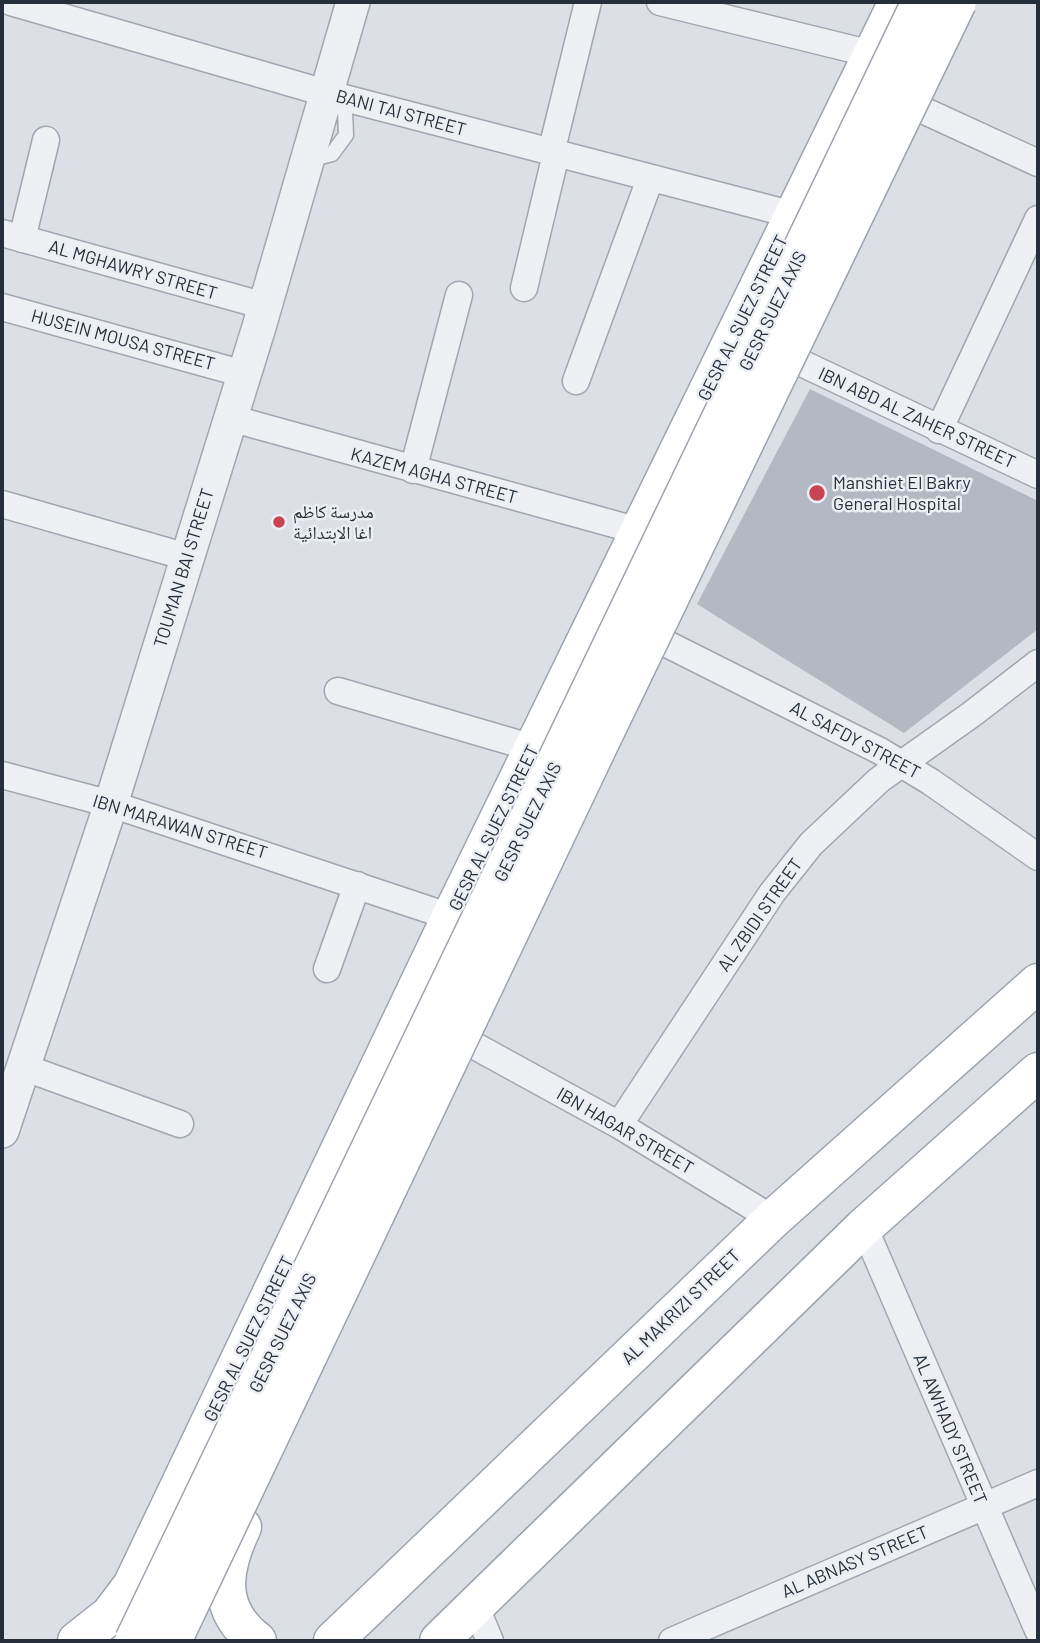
<!DOCTYPE html>
<html>
<head>
<meta charset="utf-8">
<style>
  body { margin:0 }
  #map { position:relative; width:1040px; height:1643px; overflow:hidden; background:#dcdfe5; font-family:Barlow,sans-serif }
  canvas { display:block }
  .frame { position:absolute; inset:0; border:4px solid #262d3b; pointer-events:none }
</style>
</head>
<body>
<div id="map">
<canvas width="1040" height="1643"></canvas>
<div class="frame"></div>
</div>
<script>
const ctx = document.querySelector('canvas').getContext('2d');
ctx.lineJoin = 'round';
function fillPath(path, color) {
  ctx.fillStyle = color;
  ctx.fill(path, 'evenodd');
}
function trace(path, color, width, dash) {
  ctx.strokeStyle = color;
  ctx.lineWidth = width;
  ctx.lineCap = dash ? 'butt' : 'round';
  ctx.setLineDash(dash || []);
  ctx.stroke(path);
}
function label(font, color, halo, rows, align = 'center') {
  ctx.font = font + ' Barlow,"Noto Naskh Arabic",sans-serif';
  ctx.lineWidth = 5;
  ctx.setLineDash([]);
  ctx.textBaseline = 'middle';
  ctx.strokeStyle = halo;
  ctx.fillStyle = color;
  for (const [text, x, y, turn = 0] of rows) {
    ctx.save();
    ctx.translate(x, y);
    ctx.rotate((+turn || 0) * Math.PI / 180);
    ctx.textAlign = isNaN(turn) ? turn : align;
    if (halo) ctx.strokeText(text, 0, 0);
    ctx.fillText(text, 0, 0);
    ctx.restore();
  }
}
const building = new Path2D(`
  M810 389 1038 501V629L904 733 697 604Z`);
const service = new Path2D(`
  M309 160 332 154 346 135 345 111 333 98`);
const minor = new Path2D(`
  M11 2 329 94 794 215
  M660 2 872 54
  M916 107 1038 163
  M551 153 588 2
  M2 233 265 306
  M22 239 46 140
  M524 288 556 154
  M2 307 244 374
  M795 360 1038 475
  M576 381 650 179
  M230 418 639 531
  M939 430 1038 219
  M413 470 459 295
  M2 504 187 557
  M661 641 880 751 931 782 1038 857
  M338 691 533 748
  M2 775 111 804 451 917
  M327 969 357 885
  M475 1046 619 1125 773 1219
  M23 1067 180 1124
  M619 1125 772 893 811 844 879 780 972 714 1038 663
  M864 1227 1038 1630
  M475 1605 490 1641
  M672 1641 1038 1483`);
const tertiary = new Path2D(`
  M2 1131 111 804 259 327 353 2`);
const primary = new Path2D(`
  M242 1527C222 1569 215 1609 257 1641
  M77 1641 110 1615 132 1586 451 917 898 2
  M333 1641 773 1219 1038 983
  M439 1641 864 1227 1038 1072`);
const primaryBridge = new Path2D(`
  M134 1641 921 2
  M172 1641 598 746 957 2`);
const markers = [
  [817,493,9,"#c74455"],
  [279,522,7,"#c74455"]
];
const streetNames = [
  ["BANI TAI STREET",401,113,15],
  ["AL MGHAWRY STREET",133,270,16],
  ["GESR SUEZ AXIS",773,311,-64],
  ["GESR AL SUEZ STREET",743,318,-64],
  ["HUSEIN MOUSA STREET",123,340,15],
  ["IBN ABD AL ZAHER STREET",917,418,25],
  ["KAZEM AGHA STREET",434,476,15],
  ["TOUMAN BAI STREET",184,568,-73],
  ["AL SAFDY STREET",855,740,28],
  ["GESR SUEZ AXIS",528,822,-64],
  ["IBN MARAWAN STREET",180,827,17],
  ["GESR AL SUEZ STREET",494,828,-64],
  ["AL ZBIDI STREET",760,915,-55],
  ["IBN HAGAR STREET",625,1131,30],
  ["AL MAKRIZI STREET",681,1307,-44],
  ["GESR SUEZ AXIS",283,1333,-64],
  ["GESR AL SUEZ STREET",249,1339,-64],
  ["AL AWHADY STREET",950,1429,67],
  ["AL ABNASY STREET",855,1562,-23]
];
const poiNames = [
  ["Manshiet El Bakry",833,483],
  ["General Hospital",833,504],
  ["مدرسة كاظم",293,512],
  ["اغا الابتدائية",293,533]
];
fillPath(building, '#b3b8c2');
trace(service, '#a2a6af', 17);
trace(minor, '#a2a6af', 29);
trace(tertiary, '#a2a6af', 36);
trace(primary, '#9ca3b0', 41);
trace(service, '#eef0f4', 14);
trace(minor, '#eef0f4', 26);
trace(tertiary, '#eef0f4', 33);
trace(primary, '#fff', 38);
trace(primaryBridge, '#9ca3b0', 41, []);
trace(primaryBridge, '#fff', 38);
for (const [x, y, r, color] of markers) {
  const dot = new Path2D();
  dot.arc(x, y, r, 0, 2 * Math.PI);
  ctx.fillStyle = color;
  ctx.fill(dot);
  trace(dot, '#ebeef3', 2.5);
}
label('18px', '#262d3b', '#ebeef3', streetNames);
label('18px', '#262d3b', '#ebeef3', poiNames, 'left');
</script>
</body>
</html>
